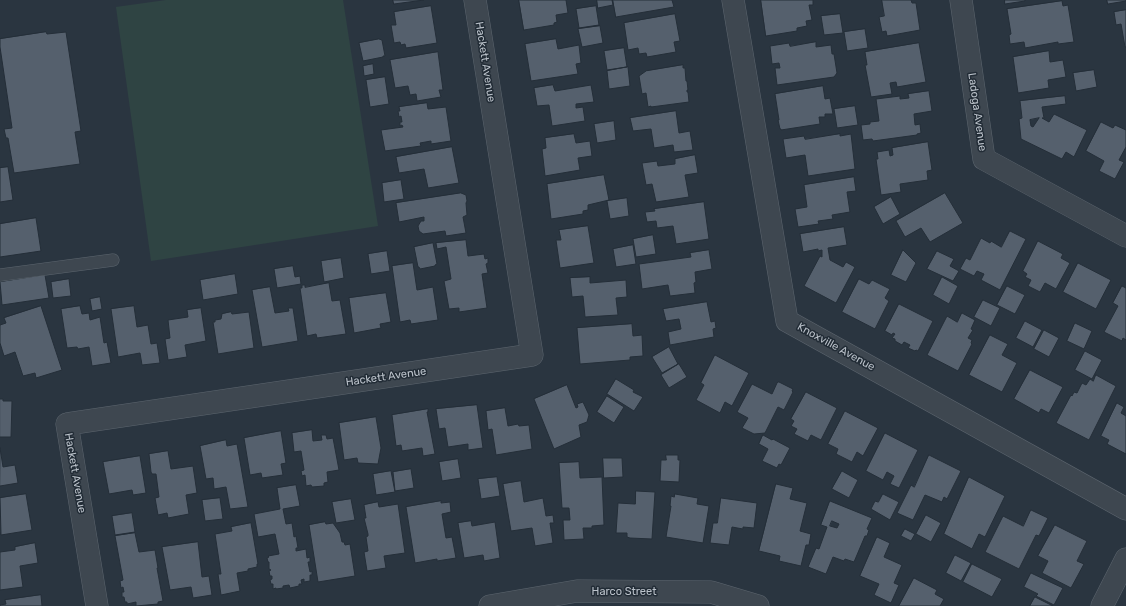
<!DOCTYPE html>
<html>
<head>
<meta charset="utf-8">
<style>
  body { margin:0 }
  canvas { display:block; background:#2a3540 }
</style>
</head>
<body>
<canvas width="1126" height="606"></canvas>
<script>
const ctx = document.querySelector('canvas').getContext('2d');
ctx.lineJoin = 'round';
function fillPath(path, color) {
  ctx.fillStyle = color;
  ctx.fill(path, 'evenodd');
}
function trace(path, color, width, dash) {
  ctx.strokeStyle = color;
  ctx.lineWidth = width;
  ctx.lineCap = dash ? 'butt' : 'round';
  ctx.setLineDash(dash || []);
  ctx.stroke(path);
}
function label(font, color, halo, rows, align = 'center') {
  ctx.font = font + ' Rubik,sans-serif';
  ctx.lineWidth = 3;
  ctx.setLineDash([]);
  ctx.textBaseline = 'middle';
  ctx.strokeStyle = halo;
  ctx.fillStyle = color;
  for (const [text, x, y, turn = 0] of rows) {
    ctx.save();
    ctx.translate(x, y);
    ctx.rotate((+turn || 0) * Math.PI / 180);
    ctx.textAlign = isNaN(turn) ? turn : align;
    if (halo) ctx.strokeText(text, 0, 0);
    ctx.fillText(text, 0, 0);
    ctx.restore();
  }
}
const green = new Path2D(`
  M166 0H343L378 226 151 261 116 7Z`);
const building = new Path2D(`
  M393 0H424L394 4Z
  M519 0H566L568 13 556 15 557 22 554 23V25L524 30Z
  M597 0H612L613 5 598 8Z
  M613 0H672L674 7 616 17Z
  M761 0H813V5H809L812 20 806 21 807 26 797 28V31L766 36Z
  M882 0H911L912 3H916L920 30 887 36 886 31 882 32 879 17 884 16Z
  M1005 0H1025V1L1005 4Z
  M1107 0H1126V1L1108 4Z
  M1062 1 1063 6 1068 5 1074 42 1058 44V42L1025 48 1024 42 1010 44 1009 35 1011 34 1007 9Z
  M431 6 437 43 406 48 405 44 401 45 400 42 394 43 391 25H396L394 12Z
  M596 6 599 25 579 28 576 9Z
  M1126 10V47H1125L1121 24 1116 25 1114 12Z
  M675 14 680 41 674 42 676 52 647 57 646 53 639 54 638 48 628 50 624 23Z
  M840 14 843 33 824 35 821 16Z
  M600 26 603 43 582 47 578 29Z
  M865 29 868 48 847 51 844 32Z
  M46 32 47 34 66 32 81 131 75 132 80 164 14 173 8 138H6L4 129 12 128 0 47V39Z
  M379 39 382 40 385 56H383V57L363 61 359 43Z
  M556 39 558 49 579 45 581 63 576 64 578 74 531 81 525 44Z
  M816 42V47L831 45 832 54H834L837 73 834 77 777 85 775 68H780L779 63 772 64 770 46 789 43 790 46Z
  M919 43 926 82 897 87 896 82 890 83 892 94 871 97 865 65H867L865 52Z
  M624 48 627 67 607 70 604 51Z
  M1049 51 1050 62 1063 60 1066 77 1048 80 1049 88 1018 93 1013 57Z
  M438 52 443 90H439L441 97 417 101 416 94 410 95 408 86 395 88 390 60Z
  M373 64 374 74 364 76 363 66Z
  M683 65V68H685L686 81H687L688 90H687V92H688L689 102 651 107V106L648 107 646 93 642 94 639 76 646 71Z
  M628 67 630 86 609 89 607 71Z
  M1094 70 1097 87 1076 91 1073 73Z
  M385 77 389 104 370 107 366 80Z
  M553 85 555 91 591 85 594 102 576 104V108L583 107 585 121 552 126 549 105 537 106 534 88Z
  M823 86 825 99 830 98 833 114H825V117H819L820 124 781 130V129H780L778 120H779L775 94Z
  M929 91 932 111 914 114 915 125 920 124 921 133 917 134V135L873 141 872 139 863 140 861 125 870 124V122L879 121 876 99 900 96V99L909 98 908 94Z
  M1065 96 1066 104 1042 107 1044 118H1042L1049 122 1054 114 1087 130 1074 157 1066 152 1062 159 1021 139 1019 119 1022 118 1020 101ZM1039 118 1033 127 1031 126 1030 120Z
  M427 103 428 109 446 107 451 141 431 144V141L420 143 421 146 385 151 381 130 403 127 402 125 400 126V122H402L401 116 399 117 398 111H400L399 107Z
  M855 106 858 125 837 128 834 109Z
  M676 111 679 133 690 131 693 150 674 152 673 145 654 148 651 129 633 131 630 118Z
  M614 121 616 140 597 143 594 124Z
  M1101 122 1113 128 1115 125 1126 130V147L1119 160 1124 162 1115 179 1099 171 1104 161 1086 151Z
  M574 134 576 143 590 141 592 156 578 158 580 170 545 176 542 149 546 148 545 138Z
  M840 134V136L851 134 855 169 808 176 805 155 786 158 783 139 804 136 805 139Z
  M928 142 932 170 927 171 928 180 900 184 901 192 881 195 876 159H878L877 152 889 150 890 156 893 155 892 148Z
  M452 147 459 183 428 188 424 169 399 173 396 157Z
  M695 155 698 173 685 175 689 197 656 202 652 184 646 185 642 163 657 161 658 166 675 164V159Z
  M8 167 13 200 0 202V168Z
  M604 175 609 200 588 205V210L583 211V214L551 219 547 184Z
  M854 177 856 191 847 192 850 212 832 215 833 219 818 221 819 224 798 227 795 209 807 207 804 185Z
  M401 180 404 199 384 202 382 183Z
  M461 193 466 195 467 201 466 203 467 215 463 217 466 233 446 236 445 231 423 234 419 231 418 226 421 221H424V217L399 222 396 203Z
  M945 193 963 223 930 242 921 228 905 237 896 221Z
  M891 197 900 214 883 224 874 207Z
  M627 198 629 216 610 219 607 201Z
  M704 202 709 239 676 244 673 226 657 228 656 221 647 222 645 212 655 211 654 209Z
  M36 218 41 251 0 257V224Z
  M588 226 594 263 560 268 556 240H561L559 230Z
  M844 227 847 245 828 248 830 260 843 267 846 262 855 267 836 303 804 286 820 256 822 257V250L818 251V249L803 252 800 234Z
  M1010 231 1026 239 1000 290 981 280 984 274 977 271 974 276 960 269 966 258 970 260 981 238 990 243 991 241 1001 247Z
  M653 235 656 254 636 257 633 239Z
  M466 240 468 256 484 254 485 259 488 258V263L486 264 488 273 482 274 487 308 459 312V308L449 309 444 281 451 279 446 247 437 249 436 243Z
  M1038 241 1063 254 1061 258 1070 263 1056 289 1045 283 1040 292 1028 286 1031 280 1025 277 1027 274 1023 271Z
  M433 243 437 264 435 265V266L420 269 419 267H418L414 247Z
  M633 245 636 264 616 267 613 249Z
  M709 250 712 269 695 272 696 282 694 283 695 293 670 296 668 285 642 289 639 264 691 257 690 253Z
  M903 250 916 263 906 282 891 275Z
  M387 251 390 271 371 274 368 254Z
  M937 251 954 259 950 266 959 271 953 281 927 269Z
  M341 258 344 278 324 282 321 261Z
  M413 263 417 290 433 287 438 320 411 324 410 320 400 322 392 266Z
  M1078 263 1111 280 1096 309 1063 292Z
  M293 266 295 277 300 276 301 284 277 288 274 269Z
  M235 274 238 294 203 300 200 280Z
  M45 275 49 298 2 305 0 282Z
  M590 277V283L626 280 627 297 616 298 618 315 585 317 583 296 572 297 570 278Z
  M942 277 958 286 949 304 933 295Z
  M69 279 71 296 53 298 51 282Z
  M859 279 869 284 872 280 890 289 885 298 889 301 875 329 842 312Z
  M329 283 332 301 340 300 346 334 317 338 316 334 307 336 300 288H302V285H305V287Z
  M1007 286 1025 295 1015 314 997 305Z
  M1122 286 1126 288V340L1123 338 1122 341 1104 332 1118 306 1113 303Z
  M270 287 275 313 289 311 288 308H293L298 341 262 347 252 290Z
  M386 293 391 322 380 324 381 328 354 333 349 298Z
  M100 297 102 309 92 311 90 299Z
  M983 300 1000 308 991 326 974 317Z
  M707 302 711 322 715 321 716 328 713 329 714 337 670 345 668 332 681 329 679 319 666 321 663 309Z
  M899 304 933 321 918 351 916 350 915 351 908 348 910 345 904 342 902 345 895 341V339L892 338 895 334 893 333 892 335 885 331Z
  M41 306 62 370 36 378 35 373 23 376 15 352 4 356 0 343V325L6 323 4 318Z
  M80 306 82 314 89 313 90 320 100 317 104 343 107 342 111 363 92 366 89 347 78 349 77 347 67 348 61 309Z
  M134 306 137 327 148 325 151 344 157 343 160 363 142 365 140 353 118 357 111 309Z
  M201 308 206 341 185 345 187 357 168 360 165 339 170 338 168 320 188 317 187 310Z
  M231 312 232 314 249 312 254 348 218 354 213 322H215V320L221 319 222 314Z
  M962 313 975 320 971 329 973 330 968 338 972 340 971 343 972 344 958 371 927 355 947 316 957 322Z
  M1025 321 1042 330 1033 347 1016 338Z
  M1075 323 1092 331 1084 349 1067 341Z
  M632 324 633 336 642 335 643 356 630 357V360L580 364 577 328Z
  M1044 330 1059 338 1049 357 1034 349Z
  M990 335 1008 344 1002 355 1017 363 1002 392 969 375Z
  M669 347 678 364 662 373 652 357Z
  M1085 351 1102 360 1092 379 1075 370Z
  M715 355 749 373 732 406 725 402 720 413 696 400 704 385 701 383Z
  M679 364 687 377 669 388 661 375Z
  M1030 370 1063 387 1049 413 1041 409 1039 413 1014 399Z
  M1096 375 1116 386 1089 440 1056 423 1071 395 1072 396 1074 392 1077 393 1082 383 1086 385 1090 379 1093 381Z
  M616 379 634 390 633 392 643 397 634 411 607 394Z
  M779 382 793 389 792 391 793 392 784 410 778 407 765 433 754 434 742 428 748 418 737 412 752 384 772 394 777 383Z
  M567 385 576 408 578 407 577 404 583 402 589 415 587 422 579 425 581 437 554 449 534 399Z
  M806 392 837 408 821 440 811 435 808 441 794 434 797 429 791 426 794 421 791 419Z
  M607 396 624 407 614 423 597 412Z
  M0 399H3V401H12L11 437H0Z
  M1117 403 1124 407 1121 413 1126 416V454L1107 444 1109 440 1101 436Z
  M477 405 483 448 468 450V444L448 447 445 428 439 429 436 409Z
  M505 408 508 426 518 424 519 426 529 425 532 449 496 455 492 429 488 430 486 411Z
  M428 409V412H427L435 454 423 456 422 448 402 451 401 445 396 446 392 415Z
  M845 411 878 428 863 456 857 452 852 462 836 454 838 449 828 444Z
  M376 417 381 448 378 464 358 463 357 458 344 460 339 423Z
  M312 430 313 441 322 440 321 435H326L327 439 333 438 339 470 327 472 328 482 324 483V486L312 487 311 485 306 486 305 475 302 476 301 471 304 470 301 451 294 452 292 433Z
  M281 431 286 463 281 464 283 475 262 478 261 473 250 475 244 438Z
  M885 433 918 450 899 488 890 484 894 476 887 472 883 480 866 471Z
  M763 435 772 440 773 439 790 448 781 465 779 464 777 468 762 461 768 449 759 444Z
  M226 440 227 446 237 444 248 507 230 509 226 487 214 489 213 478 206 479 200 446Z
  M0 448 3 467 15 465 18 483 0 486Z
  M168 451 171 469 193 466 197 493 186 495 189 514 168 518 167 513 158 515 155 498 159 497 156 474H152L151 472 149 454Z
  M666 455H678V460H680L679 482 660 481 661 460H666Z
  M929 455 961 471 947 499 944 497 942 502 925 495 913 520 897 513 911 485 914 487Z
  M140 456 146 493 133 495 132 490 109 494 103 462Z
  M603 458H622L623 477 604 478Z
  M458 459 461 478 442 481 439 462Z
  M579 462 580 478 602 477 604 525 592 526V528H583L584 539 564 540 563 520H570L569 508H562L559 463Z
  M411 469 414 488 395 491 393 472Z
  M391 471 395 492 376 495 373 474Z
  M842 471 858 480 849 498 832 489Z
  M497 477 500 496 481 499 478 479Z
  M969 477 1005 496 985 537 979 534 972 549 944 534Z
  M521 481 524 502 543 498 546 516 553 515 554 523H550L553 543 535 546 532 528 511 531 503 484Z
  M776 484 793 488 790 499 807 503 800 531 811 534 809 545H806L801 566 779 561 780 556 759 551Z
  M296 485 300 506 283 509 286 524 292 523 294 537 296 536 298 548H296V551L306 549 307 558 310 557V562H308L310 572 312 571V575H310V581L304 582V579L301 580 302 584H299V586L290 588 289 585 283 586V588L276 589V588L273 589V584H271L270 580 272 579V576H270L269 571 271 570 269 569V562H268L267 558 269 557 268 556 279 554 275 534 258 537 254 514 280 509 277 488Z
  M636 491 655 492 652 539 630 538 627 537V533H616L618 503 635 504Z
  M26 494 32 530 1 535 0 498Z
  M675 494 698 498 697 504 709 506 703 543 666 537 671 506H670L671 496 674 497Z
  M883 494 899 502 890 520 871 509 875 501 878 502Z
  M220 498 223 519 205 521 202 500Z
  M721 498 757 503 754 528 743 527V529L732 527 729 545 710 543 713 523H717Z
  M351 499 355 520 336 523 332 502Z
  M441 501V503L450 502 451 512 442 514 446 538 452 537 456 558 437 561V559L415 563 406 507Z
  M830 501 872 518 867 529 869 530 867 536H865L854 562 845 559 844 561 833 557 826 574 808 567 816 548 819 549 827 527 821 525ZM832 521 839 524 837 528 830 526Z
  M378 502 379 507 398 504 405 553 384 556 386 568 367 571 364 552 368 551 366 537 368 536V534L364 518H366L364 505Z
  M1031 510 1048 518 1039 536 1036 535 1019 569 985 552 1003 516 1023 526Z
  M132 513 135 532 115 535 112 516Z
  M926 515 941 523 931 542 916 534Z
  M471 521 472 526 495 522 500 558 484 561 483 555 464 558 458 523Z
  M325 522 326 524 333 523 340 533 342 542H344L345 545 350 544 355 576 318 582 309 525Z
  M251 523 258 564H257V567L248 569V571L237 573 240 591 221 595 218 574H221L215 534 232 531 231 527Z
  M1055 525 1087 541 1077 561 1084 564 1071 588 1042 573 1048 561 1038 556Z
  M905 529 915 534 911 541 901 536Z
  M135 533 139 552 155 550 158 568H157L163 601 158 602V604L136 606V602L127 604V602H125L124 597H122V592H124L123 587 121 588 120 581 123 580 115 536Z
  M877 537 890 543 884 557 902 565 894 583 899 585 891 603 874 595 879 584 860 576Z
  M198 542 202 577 209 576 212 595 193 598 191 587 170 590 162 547Z
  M35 543 38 563 20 566 23 587 0 590V552L15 550V547Z
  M955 555 971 563 961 581 946 573Z
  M972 564 1002 579 992 597 963 582Z
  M1031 573 1063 588 1054 605 1036 596 1038 594 1024 587Z
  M914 578 937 590 935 594 944 599 940 606H899Z
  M41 595 42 606H0V605L6 604 5 600Z
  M1035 597 1053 606H1030Z`);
const lane = new Path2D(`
  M0 275 113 260`);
const street = new Path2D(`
  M733 0 787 321 1126 509
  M961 0 984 159 1126 236
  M97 606 67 424 532 355 475 0
  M490 606 577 591 711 592 758 606
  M1102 606 1126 559`);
const streetNames = [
  ["Hackett Avenue",485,62,81],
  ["Ladoga Avenue",977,112,82],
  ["Knoxville Avenue",836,347,29],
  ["Hackett Avenue",386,377,-8],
  ["Hackett Avenue",75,473,80],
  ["Harco Street",624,592]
];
fillPath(green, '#2f4443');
fillPath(building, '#55606d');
trace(building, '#242e38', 1);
trace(lane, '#5c656e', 13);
trace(street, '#5c656e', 23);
trace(lane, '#3e4750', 12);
trace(street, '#3e4750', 22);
label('11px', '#bbc2ca', '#222c36', streetNames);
</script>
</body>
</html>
